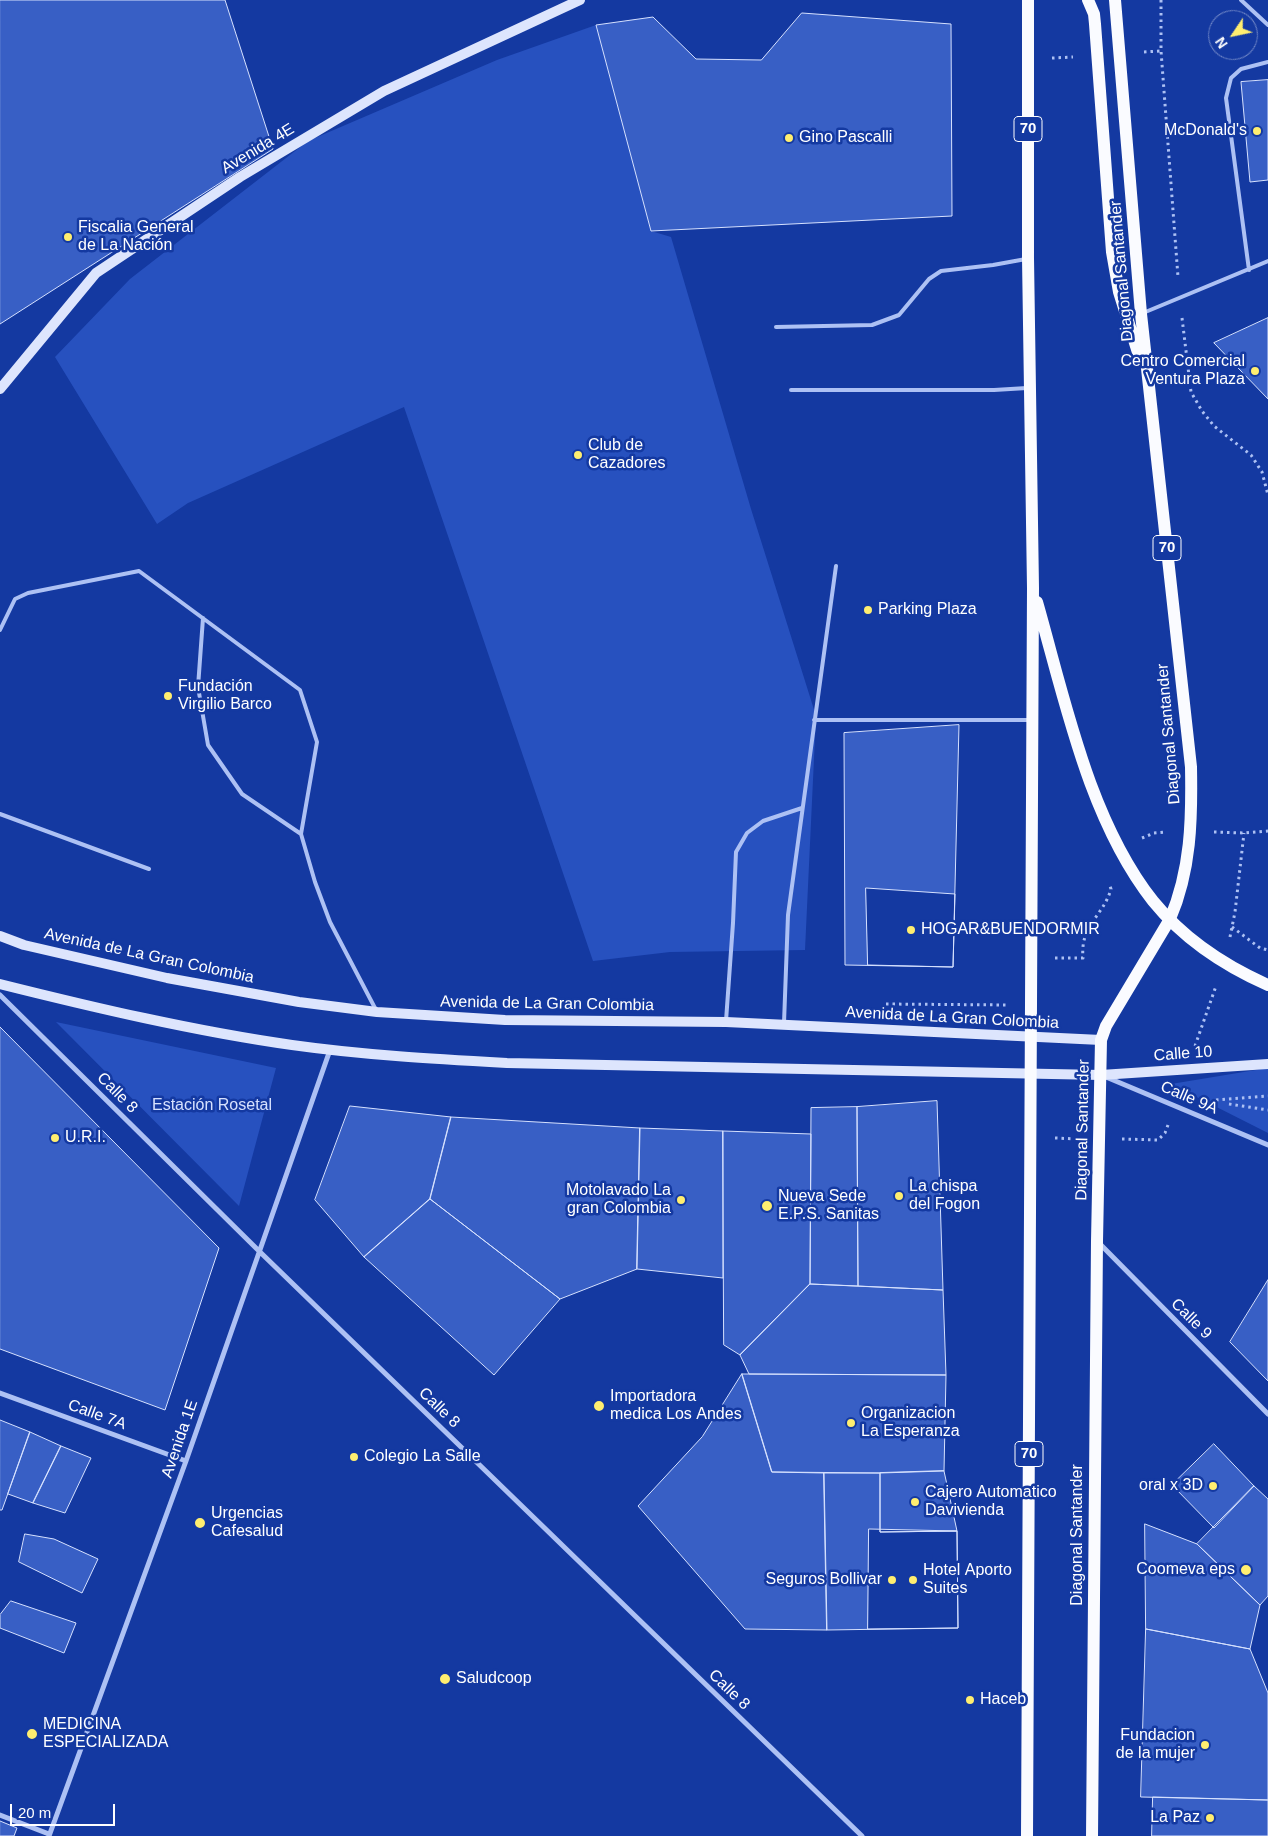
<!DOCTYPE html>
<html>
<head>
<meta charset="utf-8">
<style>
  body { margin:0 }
  #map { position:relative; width:1268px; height:1836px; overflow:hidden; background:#1439a1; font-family:Arial,sans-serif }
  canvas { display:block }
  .north { position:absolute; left:1208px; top:10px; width:50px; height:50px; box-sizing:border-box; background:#1439a1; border:1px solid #7288c7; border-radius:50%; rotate:236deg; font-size:14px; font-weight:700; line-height:20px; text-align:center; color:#fff }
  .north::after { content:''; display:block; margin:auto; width:18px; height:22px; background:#ffee70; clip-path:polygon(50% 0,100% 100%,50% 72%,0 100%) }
  .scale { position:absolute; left:10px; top:1804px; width:105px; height:22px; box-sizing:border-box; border:2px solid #fff; border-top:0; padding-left:6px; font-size:15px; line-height:18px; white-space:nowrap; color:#fff; -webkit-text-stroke:4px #1439a1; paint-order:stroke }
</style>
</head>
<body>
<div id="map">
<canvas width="1268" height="1836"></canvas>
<div class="north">N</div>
<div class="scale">20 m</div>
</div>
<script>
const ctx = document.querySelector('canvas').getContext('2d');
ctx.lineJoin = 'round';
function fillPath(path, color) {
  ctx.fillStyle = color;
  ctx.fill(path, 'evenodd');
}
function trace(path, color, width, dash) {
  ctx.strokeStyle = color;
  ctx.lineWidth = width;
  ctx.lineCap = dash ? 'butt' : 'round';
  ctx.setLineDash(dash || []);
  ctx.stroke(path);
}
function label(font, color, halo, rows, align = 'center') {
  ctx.font = font + ' Arial,sans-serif';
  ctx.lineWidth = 5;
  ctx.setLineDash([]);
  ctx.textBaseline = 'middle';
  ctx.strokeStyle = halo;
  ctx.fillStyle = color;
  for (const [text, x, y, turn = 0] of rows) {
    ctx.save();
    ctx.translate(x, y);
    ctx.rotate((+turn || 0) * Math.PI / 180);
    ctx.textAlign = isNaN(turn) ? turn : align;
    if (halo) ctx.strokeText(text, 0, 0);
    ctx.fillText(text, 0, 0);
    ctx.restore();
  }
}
const green = new Path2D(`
  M596 25 651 231 671 237 751 509 816 716 805 950 670 952 593 961 404 407 188 503 157 524 55 357 130 279 308 141 497 60Z
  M56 1022 276 1068 239 1206Z
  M1268 1068V1133L1171 1084Z`);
const building = new Path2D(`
  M0 0H225L273 149 0 324Z
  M802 13 951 24 952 216 651 231 596 25 653 17 696 59 761 60Z
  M1268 80V180L1250 182 1241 82Z
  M1268 318V399L1214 343Z
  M959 725 953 967 845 965 844 733Z
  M866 888 955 894 953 967 868 965Z
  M0 1027 219 1248 165 1410 0 1349Z
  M937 1101 943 1290 858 1286 857 1107Z
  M350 1106 451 1117 430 1199 364 1257 315 1200Z
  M857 1107 858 1286 810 1284 811 1108Z
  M451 1117 640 1128 637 1269 560 1299 430 1199Z
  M640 1128 723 1131V1278L637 1269Z
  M723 1131 811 1134 810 1284 740 1355 724 1345Z
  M430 1199 560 1299 494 1375 364 1257Z
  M1268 1280V1381L1230 1342Z
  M810 1284 943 1290 946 1375 749 1374 740 1355Z
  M742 1374 946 1375 944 1471 880 1473 772 1472Z
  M742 1374 772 1472 824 1473 827 1630 745 1629 638 1506 702 1437Z
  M0 1420 30 1432 2 1510H0Z
  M30 1432 61 1446 33 1503 8 1494Z
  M1214 1444 1254 1486 1214 1528 1172 1485Z
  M61 1446 91 1458 65 1513 33 1503Z
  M944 1471 957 1531 880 1532V1473Z
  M824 1473H880V1532L957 1531 958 1628 827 1630Z
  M1254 1486 1268 1499V1596L1260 1605 1197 1544Z
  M1145 1524 1197 1544 1260 1605 1250 1649 1146 1629Z
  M869 1529 957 1531 958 1628 868 1629Z
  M25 1534 54 1539 98 1559 82 1593 19 1562Z
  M11 1601 76 1623 64 1653 0 1628V1615Z
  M1146 1629 1250 1649 1268 1693V1800L1141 1797Z
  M1153 1797 1268 1800V1836H1152Z
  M0 1821 17 1828 14 1836H0Z`);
const path = new Path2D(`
  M1161 0V51L1178 277
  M1144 52 1161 51
  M1052 58 1073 57
  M1182 318 1191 392 1202 411 1214 426 1251 455 1262 472 1268 495
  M1214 832 1244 833 1268 831
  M1142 838 1154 833 1165 832
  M1232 927 1260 948 1268 950
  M1230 937 1235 912 1244 833
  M1055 958H1083C1080 924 1103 917 1111 889L1110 886
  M886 1004 1008 1005
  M1195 1046 1216 986
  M1216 1100 1268 1096
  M1229 1104 1268 1110
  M1055 1138 1076 1139
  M1122 1139 1158 1140 1165 1133 1168 1125`);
const lane = new Path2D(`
  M1241 0 1268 25
  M1249 270 1226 98 1231 78 1241 69 1268 62
  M1143 313 1268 261
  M776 327 872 325 899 315 929 279 941 271 993 265 1026 259
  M791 390H994L1027 388
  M203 618 198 687 208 745 242 794 301 834
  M0 630 15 599 28 593 139 571 300 690 317 742 301 834 315 882 330 922 376 1010
  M814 720H1030
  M0 814 149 869
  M726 1021 733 923 736 852 747 833 763 821 802 808
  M784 1023 788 915 836 566`);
const street = new Path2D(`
  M0 995 259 1251 862 1836
  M1106 1077 1268 1145
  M1100 1244 1268 1414
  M0 1393 186 1461
  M0 1815 49 1834
  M49 1836 186 1461 330 1050`);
const secondary = new Path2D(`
  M0 389 96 273 240 177 384 91 580 0
  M0 936 24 945 167 978 299 1002 377 1012 505 1020 726 1022 1101 1040
  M0 984C96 1008 194 1031 292 1045 363 1055 435 1059 507 1063L1101 1075 1268 1064`);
const primary = new Path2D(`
  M1088 0 1094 14 1095 24 1112 252 1119 292 1140 359
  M1037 602C1065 700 1089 820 1153 901 1183 938 1225 966 1268 985
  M1027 1836 1033 588 1028 258V0
  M1092 1836 1097 1241 1101 1040 1106 1026 1170 919C1191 870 1192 820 1191 767L1141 314 1115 0`);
const markers = [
  [1257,131,5,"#ffee70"],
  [789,138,5,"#ffee70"],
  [68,237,5,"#ffee70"],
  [1255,371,5,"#ffee70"],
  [578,455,5,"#ffee70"],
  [868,610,5,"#ffee70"],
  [168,696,5,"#ffee70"],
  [911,930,5,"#ffee70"],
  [55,1138,5,"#ffee70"],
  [899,1196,5,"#ffee70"],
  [681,1200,5,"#ffee70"],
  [767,1206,6,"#ffee70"],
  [599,1406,6,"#ffee70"],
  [851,1423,5,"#ffee70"],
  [354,1457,5,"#ffee70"],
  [1213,1486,5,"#ffee70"],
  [915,1502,5,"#ffee70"],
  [200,1523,6,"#ffee70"],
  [1246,1570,6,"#ffee70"],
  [892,1580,5,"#ffee70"],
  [913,1580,5,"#ffee70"],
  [445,1679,6,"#ffee70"],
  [970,1700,5,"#ffee70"],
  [32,1734,6,"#ffee70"],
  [1205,1745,5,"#ffee70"],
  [1210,1818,5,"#ffee70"]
];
const shields = [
  [1028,129,28],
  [1167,548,28],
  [1029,1454,28]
];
const shieldNames = [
  ["70",1028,129],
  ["70",1167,548],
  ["70",1029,1454]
];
const poiNames = [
  ["McDonald's",1247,131,"right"],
  ["Gino Pascalli",799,138],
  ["Fiscalia General",78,228],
  ["de La Nación",78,246],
  ["Centro Comercial",1245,362,"right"],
  ["Ventura Plaza",1245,380,"right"],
  ["Club de",588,446],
  ["Cazadores",588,464],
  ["Parking Plaza",878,610],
  ["Fundación",178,687],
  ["Virgilio Barco",178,705],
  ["HOGAR&BUENDORMIR",921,930],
  ["U.R.I.",65,1138],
  ["La chispa",909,1187],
  ["del Fogon",909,1205],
  ["Motolavado La",671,1191,"right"],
  ["gran Colombia",671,1209,"right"],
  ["Nueva Sede",778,1197],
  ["E.P.S. Sanitas",778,1215],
  ["Importadora",610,1397],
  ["medica Los Andes",610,1415],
  ["Organizacion",861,1414],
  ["La Esperanza",861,1432],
  ["Colegio La Salle",364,1457],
  ["oral x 3D",1203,1486,"right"],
  ["Cajero Automatico",925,1493],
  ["Davivienda",925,1511],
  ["Urgencias",211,1514],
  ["Cafesalud",211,1532],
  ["Coomeva eps",1235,1570,"right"],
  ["Hotel Aporto",923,1571],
  ["Suites",923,1589],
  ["Seguros Bollivar",882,1580,"right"],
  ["Saludcoop",456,1679],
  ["Haceb",980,1700],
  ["MEDICINA",43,1725],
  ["ESPECIALIZADA",43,1743],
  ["Fundacion",1195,1736,"right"],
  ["de la mujer",1195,1754,"right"],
  ["La Paz",1200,1818,"right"]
];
const streetNames = [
  ["Avenida 4E",258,149,-31],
  ["Diagonal Santander",1122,271,-95],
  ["Diagonal Santander",1169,734,-95],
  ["Avenida de La Gran Colombia",149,956,12],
  ["Avenida de La Gran Colombia",547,1004,1],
  ["Avenida de La Gran Colombia",952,1018,3],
  ["Calle 10",1183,1054,-4],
  ["Calle 8",117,1093,45],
  ["Calle 9A",1189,1098,23],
  ["Diagonal Santander",1083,1130,-89],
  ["Calle 9",1191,1319,45],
  ["Calle 8",439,1408,44],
  ["Calle 7A",97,1415,20],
  ["Avenida 1E",180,1439,-71],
  ["Diagonal Santander",1078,1535,-90],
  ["Calle 8",729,1690,44]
];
const parkNames = [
  ["Estación Rosetal",212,1106]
];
fillPath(green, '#2751bf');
fillPath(building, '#385fc5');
trace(building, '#d6e1fe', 1);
trace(path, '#adc1f4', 3, [2.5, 4]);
trace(lane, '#adc1f4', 4);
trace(street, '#adc1f4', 5);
trace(secondary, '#dde5fd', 10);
trace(primary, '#fafbff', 12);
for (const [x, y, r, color] of markers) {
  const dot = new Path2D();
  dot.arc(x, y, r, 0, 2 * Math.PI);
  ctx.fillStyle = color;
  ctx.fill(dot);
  trace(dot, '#1439a1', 2);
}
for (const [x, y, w] of shields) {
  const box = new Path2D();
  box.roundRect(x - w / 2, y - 12.5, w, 25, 4);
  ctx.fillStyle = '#1439a1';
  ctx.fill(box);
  trace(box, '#fff', 1);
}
label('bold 15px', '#fff', null, shieldNames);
label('16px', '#fff', '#1439a1', poiNames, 'left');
label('16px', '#fff', '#1439a1', streetNames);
label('16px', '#d6e1fe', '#1439a1', parkNames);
</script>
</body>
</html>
